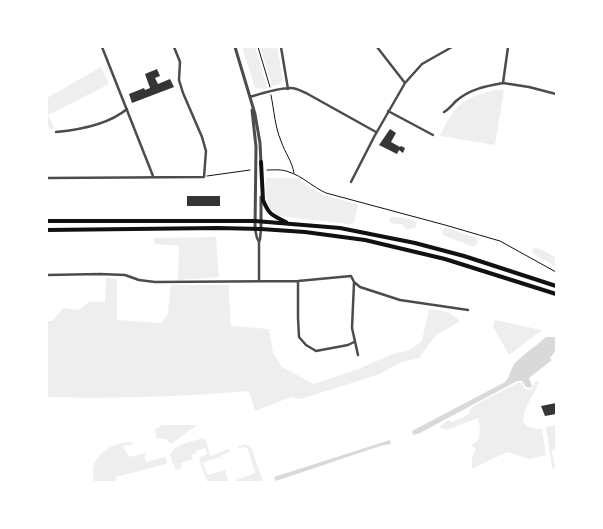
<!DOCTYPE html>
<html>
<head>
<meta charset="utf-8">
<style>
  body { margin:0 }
  #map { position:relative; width:603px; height:529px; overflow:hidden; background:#fff; font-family:Rubik,sans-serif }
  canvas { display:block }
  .frame { position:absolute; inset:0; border:48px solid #fff; pointer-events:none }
</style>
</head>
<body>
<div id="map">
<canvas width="603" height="529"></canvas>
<div class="frame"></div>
</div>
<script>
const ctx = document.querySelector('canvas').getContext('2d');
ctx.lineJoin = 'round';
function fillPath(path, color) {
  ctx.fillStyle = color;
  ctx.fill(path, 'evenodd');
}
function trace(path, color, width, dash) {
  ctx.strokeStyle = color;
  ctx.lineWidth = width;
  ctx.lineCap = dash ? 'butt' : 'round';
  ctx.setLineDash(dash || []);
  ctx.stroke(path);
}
const green = new Path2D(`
  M242 47H255L267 86 266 89 255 88Z
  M260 47H277L283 79 280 84 272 86Z
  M101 67 109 84 48 115 54 128 50 130 47 122V98Z
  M494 90H504L495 145 440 136C453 107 462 98 494 90Z
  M266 178H298L310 188 324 195 358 205 354 223 349 224 278 216C262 205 266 194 266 178Z
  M393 217 403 218 413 220 417 223 416 227 408 230 401 224H393L389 221 390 218Z
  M445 227 476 238 478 243 475 246H471L443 235 442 232Z
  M216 237 219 277 178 280 179 246 155 244 153 238Z
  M537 248 545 251 556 258V267L533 253 532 250 533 249Z
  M106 278 117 279V320L161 323 168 314 171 285H229V296L231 326 269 329 273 353 282 367 314 384 358 369 393 354 410 350 422 341 429 309 448 312 460 321 435 336 419 358 399 363 380 374 301 399 291 397 255 411 249 391C182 397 114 399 47 397V321H52L63 308 79 310 89 302H105Z
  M495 320 542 330 509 355 493 327Z
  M536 380 539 383C533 395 523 408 523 422 529 428 534 429 542 429L546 455 530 459 507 452 472 469V458L476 448 471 446 479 439 480 428 478 418 446 430 439 427 448 420 452 422 468 415 472 407 517 383H522L525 389 531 390Z
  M162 425H197L171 444 166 439 156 438 155 429Z
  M556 425V449L552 450 554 464H556L554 469 552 467 546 427Z
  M203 438 206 441 210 456 229 449 230 452 220 456 222 461 219 457 203 463 208 475 225 470 228 480 231 482H207L199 458 207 454 205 448 196 451V453L191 455 193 459 181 463 182 468 176 470 170 456C173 444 192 442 203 438Z
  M132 442 131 445H126L123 446 129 457 145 453V458L146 462 165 457 167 462 166 464 116 477V480L112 482H94C92 470 92 464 100 455 110 445 119 443 132 442Z
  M245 444 251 447 263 482H231L255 473 248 449 244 447 239 449 238 447Z`);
const water = new Path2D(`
  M546 337H556V350L550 358 552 360 529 378 532 386 530 388 526 387 522 381H517L420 433 413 435 412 431 505 382C511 376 510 368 516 362 525 353 536 346 546 337Z
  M390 440 391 444 380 446 276 481 274 477Z`);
const building = new Path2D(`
  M157 69 160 76 155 78 158 84 170 79 174 87 132 103 129 94 144 88 145 90 150 88 145 74Z
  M390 129 396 133 391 142 400 147 401 146 405 148 403 153 399 150 397 154 379 145Z
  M187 196H220V206H187Z
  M556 403V414L545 416 541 406Z`);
const path = new Path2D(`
  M258 47 270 87
  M271 95C274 110 275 127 281 141 285 153 292 161 294 173
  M267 170C274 170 282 169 289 172 302 176 313 187 326 193L445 225 500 241 556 272
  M207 176 250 170`);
const minor = new Path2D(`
  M102 47 153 176
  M281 47 288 89
  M377 47 405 83
  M508 47 503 83 529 87 556 94
  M250 97C263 93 278 88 291 88 296 88 301 91 306 93L376 132
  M388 111 433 135
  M444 112C449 109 452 105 456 101 470 89 486 86 503 83
  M56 132C78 130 109 124 127 109
  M47 178 204 177 206 151 202 137 183 93 179 80 180 62 174 47
  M351 182 374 137 405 83 422 64 452 47
  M255 229 257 238 259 242
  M47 275 100 274 125 275 139 280 155 282 298 281 351 276 354 282 360 287 400 300 468 310
  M259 281V242L260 239 261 229
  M298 281V318L299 337 306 345 316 351 348 345 354 342
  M354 283 352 328 358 355`);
const tertiary = new Path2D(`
  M235 47 255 114 260 143 261 164
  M252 110 256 147 255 229
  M261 229V197`);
const trunk = new Path2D(`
  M261 162 263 200C269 215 272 215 286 222
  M47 221H255L340 228 415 243 464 256 556 286
  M47 230 218 228 261 229 305 232 365 240 445 259 556 294`);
fillPath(green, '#eee');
fillPath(water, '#d9d9d9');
fillPath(building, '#353535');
trace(path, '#111', 1);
trace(minor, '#4c4c4c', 2.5);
trace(tertiary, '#4c4c4c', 3);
trace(trunk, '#111', 4);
</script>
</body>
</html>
